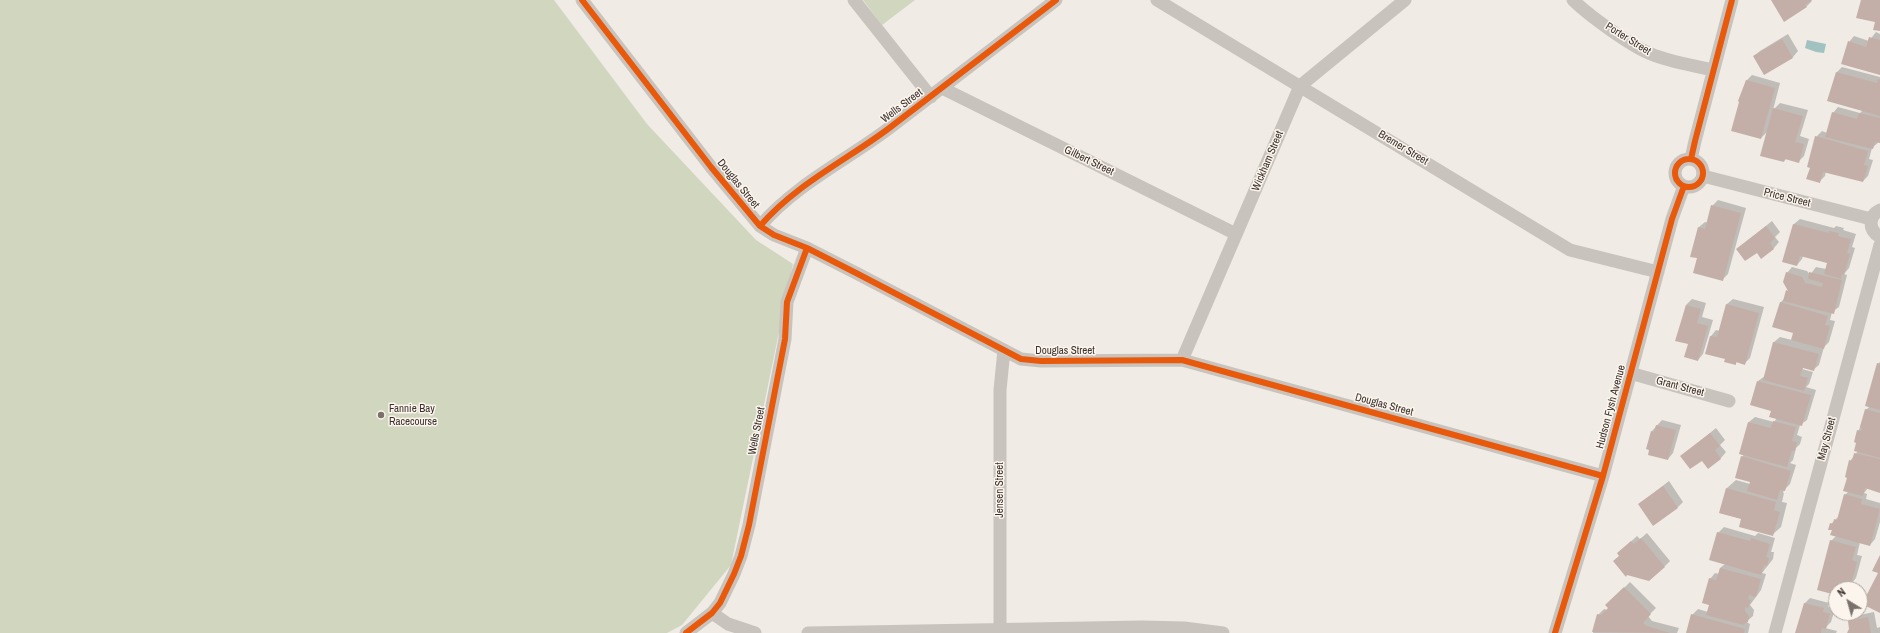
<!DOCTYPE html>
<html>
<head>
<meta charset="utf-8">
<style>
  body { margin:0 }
  #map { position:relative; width:1880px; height:633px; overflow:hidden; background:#f0ebe5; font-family:"Archivo Narrow",sans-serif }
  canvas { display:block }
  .north { position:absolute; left:1828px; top:581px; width:40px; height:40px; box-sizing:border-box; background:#fbf5ee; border:1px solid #aea6a0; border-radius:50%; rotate:323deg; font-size:11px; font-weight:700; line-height:16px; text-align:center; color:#3b302b }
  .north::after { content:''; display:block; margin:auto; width:14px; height:18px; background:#7a716c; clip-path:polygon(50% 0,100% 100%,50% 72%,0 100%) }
</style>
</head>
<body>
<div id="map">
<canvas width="1880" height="633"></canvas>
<div class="north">N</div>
</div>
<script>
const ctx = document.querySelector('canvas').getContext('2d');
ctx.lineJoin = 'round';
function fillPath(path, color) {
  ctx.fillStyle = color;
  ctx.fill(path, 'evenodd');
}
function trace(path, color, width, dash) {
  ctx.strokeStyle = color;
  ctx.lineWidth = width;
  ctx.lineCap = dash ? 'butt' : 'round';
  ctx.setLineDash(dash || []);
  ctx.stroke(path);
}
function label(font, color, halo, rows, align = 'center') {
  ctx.font = font + ' "Archivo Narrow",sans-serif';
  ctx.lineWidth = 3;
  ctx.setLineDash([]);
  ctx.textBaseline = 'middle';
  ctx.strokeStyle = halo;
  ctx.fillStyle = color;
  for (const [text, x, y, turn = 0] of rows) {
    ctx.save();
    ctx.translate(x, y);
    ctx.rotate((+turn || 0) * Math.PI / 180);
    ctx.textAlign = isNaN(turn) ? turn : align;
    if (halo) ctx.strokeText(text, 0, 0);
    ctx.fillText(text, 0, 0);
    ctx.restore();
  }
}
const green = new Path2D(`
  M0 0H554L647 124 756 240 793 264 731 565 682 625 667 633H0Z
  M863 0H915L882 25Z`);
const water = new Path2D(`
  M1807 40 1826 44 1824 53 1816 52 1805 48Z`);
const shadow = new Path2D(`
  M1772 0H1811L1812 1 1806 7Z
  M1876 32 1880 34V74L1849 42 1854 36 1869 41Z
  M1788 34 1798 51 1793 57 1764 74 1754 56 1760 51Z
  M1842 67 1880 77V141L1872 148 1869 159 1873 160 1868 176 1863 181 1826 171 1825 176 1819 182 1811 167 1816 137 1822 131 1827 133 1833 113 1838 107 1860 113 1863 110 1836 73Z
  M1752 75 1780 83 1773 110 1780 103 1808 110 1800 136 1809 139 1804 156 1799 161 1787 158 1784 161 1768 131 1761 138 1746 81Z
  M1718 200 1746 208 1728 274 1722 280 1698 258 1699 227 1705 222 1708 223 1712 206Z
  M1800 219 1834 228 1836 226 1844 228 1843 230 1856 234 1852 247 1855 248 1849 268 1844 274 1847 275 1839 307 1832 312 1830 320 1835 321 1829 342 1824 347 1819 365 1813 370 1802 367V369L1813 372 1809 384 1806 387 1816 390 1807 420 1800 425 1797 435 1802 437 1800 444 1796 448 1793 460 1790 463 1796 465 1790 484 1784 490 1783 493H1784L1782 502 1787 503 1781 527 1772 535 1743 519 1720 513 1727 488 1736 480 1750 484 1751 481 1742 457 1744 454 1749 422 1755 417 1774 422 1777 418 1758 381 1765 376 1774 342 1780 337 1792 340 1794 332 1780 303 1785 298 1789 289 1787 273 1792 267 1807 271 1810 275 1816 267 1826 269 1828 262 1803 256 1802 259 1797 265 1784 261 1794 224Z
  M1772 221 1780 232 1775 237 1779 242 1774 248 1761 257 1757 251 1737 249Z
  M1692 299 1706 303 1702 317 1713 320 1703 354 1698 360 1689 343 1677 340 1686 305Z
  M1733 299 1764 307 1750 358 1744 364 1737 362 1735 364 1726 358 1706 353 1711 336 1716 330 1720 331 1727 304Z
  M1880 362V492L1868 488 1864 493 1867 494 1866 499 1880 503V522L1875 539 1870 545 1860 542 1857 555 1862 556 1856 578 1851 584 1848 583 1846 589H1836V594L1831 541 1837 535 1831 524 1840 515 1845 495 1849 491 1850 461 1858 451V442L1855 441 1866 410 1870 406 1878 364Z
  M1662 420 1681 425 1673 453 1668 459 1647 448 1652 431Z
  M1716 428 1725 440 1720 445 1726 452 1721 458 1708 468 1702 459 1682 456Z
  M1669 481 1683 502 1677 508 1639 504Z
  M1724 527 1755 536 1758 533 1775 538 1771 552H1774L1773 559 1762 573 1766 574 1761 590 1750 605 1754 610 1753 616 1746 622 1750 624 1748 633H1687L1692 615 1698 609 1708 612 1711 604 1710 579 1715 573 1719 574 1720 568 1725 564 1718 533Z
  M1647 533 1670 561 1664 567 1620 555 1624 548 1637 536 1640 539Z
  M1630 582 1656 608 1648 616 1652 621 1679 628 1677 633H1593L1598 615 1604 609 1607 610 1610 608 1607 605Z
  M1810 598 1829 603 1828 607 1835 609 1831 622 1825 628 1837 631 1836 633H1796L1805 603Z
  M1874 612 1877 628 1880 627V633H1848L1850 629 1849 621 1855 616Z`);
const building = new Path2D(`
  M1771 0H1812L1805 5 1807 7 1784 22Z
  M1861 0H1880V31L1873 30 1875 22 1856 18Z
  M1869 37 1880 40V75L1841 64 1848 41 1866 47Z
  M1782 39 1793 58 1764 75 1753 56Z
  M1836 72 1877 83 1878 79 1880 80V116L1827 101Z
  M1746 80 1775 88 1761 139 1731 131 1739 102 1738 101Z
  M1773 108 1803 116 1795 142 1804 144 1799 163 1785 159 1784 162 1760 156Z
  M1832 112 1857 119 1859 113 1880 118V143L1875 142 1873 149 1825 137Z
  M1815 136 1868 151 1864 165 1868 166 1863 182 1823 172 1820 183 1806 179 1810 168 1807 167Z
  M1711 205 1741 213 1723 281 1693 273 1697 258 1690 257 1698 227 1705 229Z
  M1793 224 1829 233V231L1839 233 1838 236 1851 239 1847 253 1850 254 1844 275 1842 274 1841 279 1824 274 1827 263 1800 256 1797 266 1782 262Z
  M1766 226 1775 238 1770 243 1774 249 1761 259 1757 253 1745 261 1736 249Z
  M1786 272 1802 277 1806 284 1807 283 1822 287 1823 283 1808 279 1809 272 1842 280 1834 314 1783 301 1786 290 1788 291 1783 282Z
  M1780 302 1828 316 1825 325 1830 326 1824 349 1791 340 1793 333 1772 327Z
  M1726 304 1759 313 1745 365 1736 362V365L1724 362 1725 359 1705 354 1710 336 1717 337Z
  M1686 305 1701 309 1697 323 1708 326 1698 361 1684 357 1688 344 1675 341Z
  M1773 342 1819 354 1814 371 1803 368 1800 376 1808 378 1804 391 1763 380Z
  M1877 363 1880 364V410L1865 406Z
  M1757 381 1811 395 1802 426 1769 417 1771 411 1750 405Z
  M1865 409 1880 413V458L1854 451 1856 443 1854 442 1857 430 1861 431 1862 428 1860 427Z
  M1773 421 1796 427 1792 441 1797 442 1795 451 1792 450 1787 467 1739 454 1748 422 1771 428Z
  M1656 425 1676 430 1668 460 1648 455 1649 450 1646 449 1651 431 1654 432Z
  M1710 433 1720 446 1715 450 1721 459 1708 469 1702 461 1690 469 1680 456Z
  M1854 453 1880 459V493L1865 488 1863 496 1843 491 1847 478 1845 477 1849 460 1852 461Z
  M1741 456 1791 471 1785 491 1780 490 1777 500 1747 491 1750 482 1735 478Z
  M1663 486 1678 508 1653 526 1638 504Z
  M1726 488 1776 502 1774 510 1780 512 1773 536 1739 527 1741 519 1719 513Z
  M1844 494 1862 499 1861 504 1880 509 1870 546 1830 535 1832 530H1828L1830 523 1833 524 1834 519 1837 520Z
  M1717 532 1750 541 1751 538 1770 544 1766 557 1769 558 1767 566 1764 565 1761 575 1709 560Z
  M1641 538 1665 567 1649 581 1627 575 1626 577 1613 561 1619 556 1617 553 1631 541 1634 544Z
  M1830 540 1856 547 1852 560 1857 562 1851 585 1844 583 1843 589H1836V595L1817 590Z
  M1880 555V613L1862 604 1878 573 1872 571Z
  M1720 568 1761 579 1756 597 1749 595 1748 599 1751 600 1748 608 1745 607V611L1749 616 1748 622 1743 625 1706 615 1709 605 1702 603 1709 578 1716 580Z
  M1624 587 1651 614 1643 623 1647 626 1670 633 1592 632 1597 614 1601 615 1608 608 1605 605Z
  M1804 603 1824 608 1823 612 1830 614 1826 629 1822 628 1821 633H1795Z
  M1691 614 1745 629 1744 633H1686Z
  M1868 617 1871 633H1847L1849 629 1848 621Z`);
const minor = new Path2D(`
  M582 0 711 167 760 226 774 235 807 248 858 274 1021 359 1041 361 1182 360 1603 476
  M854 0 931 97
  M1157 0 1570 250 1658 272
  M1573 0C1588 15 1631 46 1651 54 1670 62 1692 65 1713 70
  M942 88 1236 234
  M1675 173a14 14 0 1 1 28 0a14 14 0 1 1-28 0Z
  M1691 159 1695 141 1732 0
  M1703 176 1871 219
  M1880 210C1868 216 1868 230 1880 237
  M760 226C795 185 845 161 888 129L1056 0
  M1182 360 1300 86 1405 0
  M1630 373 1729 401
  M712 613 728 624 755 633
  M1000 630V390L1004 350
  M686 633 712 613 720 603 734 574 741 556 749 525 785 339 787 302 807 248
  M808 633 1142 627 1184 628 1223 633
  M1555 633 1603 476 1672 219 1684 186
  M1775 633 1880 245`);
const cycleway = new Path2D(`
  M582 0 711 167 760 226 774 235 807 248 858 274 1021 359 1041 361 1182 360 1603 476
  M1675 173a14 14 0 1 1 28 0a14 14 0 1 1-28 0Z
  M1691 159 1695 141 1732 0
  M760 226C795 185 845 161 888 129L1056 0
  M686 633 712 613 720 603 734 574 741 556 749 525 785 339 787 302 807 248
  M1555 633 1603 476 1672 219 1684 186`);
const markers = [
  [381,415,4,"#7a716c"]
];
const streetNames = [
  ["Porter Street",1628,39,32],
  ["Wells Street",902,106,-37],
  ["Bremer Street",1403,148,31],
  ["Gilbert Street",1089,161,26],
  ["Wickham Street",1268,161,-67],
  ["Douglas Street",738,184,51],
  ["Price Street",1787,198,14],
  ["Douglas Street",1065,351],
  ["Grant Street",1680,387,15],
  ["Douglas Street",1384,405,15],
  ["Hudson Fysh Avenue",1611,407,-75],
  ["Wells Street",757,431,-79],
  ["May Street",1827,439,-75],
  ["Jensen Street",1000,490,-90]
];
const poiNames = [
  ["Fannie Bay",389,409],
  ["Racecourse",389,422]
];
fillPath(green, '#d1d6bf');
fillPath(water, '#a1c2c1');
fillPath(shadow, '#0003');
fillPath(building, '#c3afa7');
trace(minor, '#c9c3be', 13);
trace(cycleway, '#e8590c', 6);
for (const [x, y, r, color] of markers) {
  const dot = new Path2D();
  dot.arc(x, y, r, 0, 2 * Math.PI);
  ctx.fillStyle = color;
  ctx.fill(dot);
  trace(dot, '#fbf5ee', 1.5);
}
label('11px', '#3b302b', '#fbf5ee', streetNames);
label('11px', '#3b302b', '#fbf5ee', poiNames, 'left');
</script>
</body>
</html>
